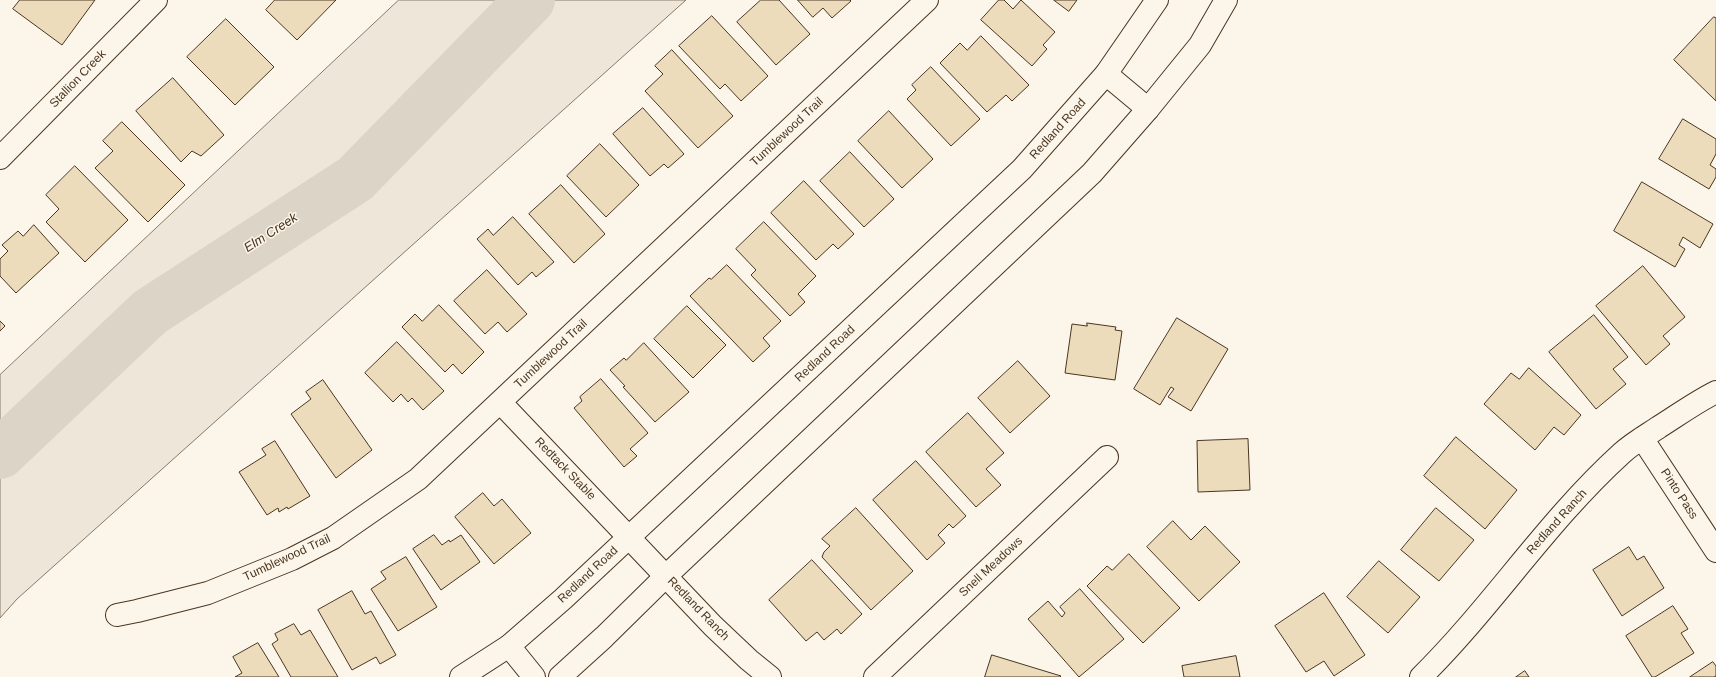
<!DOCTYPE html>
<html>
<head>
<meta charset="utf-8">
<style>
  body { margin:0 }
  canvas { display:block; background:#fbf6e9 }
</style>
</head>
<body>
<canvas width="1716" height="677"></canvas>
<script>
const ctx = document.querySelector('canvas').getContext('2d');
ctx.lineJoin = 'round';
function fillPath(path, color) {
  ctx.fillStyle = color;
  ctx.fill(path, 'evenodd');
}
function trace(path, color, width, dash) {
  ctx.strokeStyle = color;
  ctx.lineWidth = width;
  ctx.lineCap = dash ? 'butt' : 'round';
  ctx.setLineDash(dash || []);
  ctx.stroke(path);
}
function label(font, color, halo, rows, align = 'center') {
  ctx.font = font + ' Helvetica,sans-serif';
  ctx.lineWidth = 3;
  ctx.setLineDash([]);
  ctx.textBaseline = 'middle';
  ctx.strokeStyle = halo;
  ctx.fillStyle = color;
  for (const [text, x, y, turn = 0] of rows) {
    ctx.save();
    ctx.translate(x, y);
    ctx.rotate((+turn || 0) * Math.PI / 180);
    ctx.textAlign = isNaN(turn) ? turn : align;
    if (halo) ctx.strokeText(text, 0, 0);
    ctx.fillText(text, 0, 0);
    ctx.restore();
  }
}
const green = new Path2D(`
  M399 0H686L17 599 0 618V375Z`);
const river = new Path2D(`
  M0 454 150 312 355 179 530 0`);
const building = new Path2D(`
  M20 0H95L62 45 13 9Z
  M275 0H336L297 40 266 10Z
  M761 0H779L810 34 776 65 737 22Z
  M798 0H850L851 1 832 18 823 8 813 17Z
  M999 0H1004L1013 9 1021 0 1055 32 1043 45 1047 49 1032 66 981 20Z
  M1054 0H1077L1069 11Z
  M712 16 768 76 741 101 725 84 720 89 679 46Z
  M1714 17 1716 18V101L1674 60Z
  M226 19 274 67 235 105 187 57Z
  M981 36 1029 85 1012 101 1006 95 987 112 940 63 960 43 967 50Z
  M672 50 733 116 698 148 645 91 663 74 655 66Z
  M931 67 980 119 951 146 907 99 916 90 912 85Z
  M173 78 224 135 201 156 192 151 181 162 136 111Z
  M643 108 684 154 668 168 664 164 650 176 613 134Z
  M889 111 933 159 902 188 858 141Z
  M1683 119 1716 139V154L1710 165 1716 169V177L1709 189 1659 159Z
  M122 122 185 185 148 222 95 168 113 151 103 141Z
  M600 144 639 185 606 217 567 176Z
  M850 152 894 199 864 227 820 181Z
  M75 166 128 220 85 262 46 222 59 209 46 195Z
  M804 181 854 234 838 249 833 244 816 260 771 213Z
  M1642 182 1713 224 1700 248 1683 237 1679 245 1685 249 1675 267 1614 231Z
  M561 185 605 234 574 263 529 214Z
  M513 217 554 262 536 277 532 272 518 285 477 239 488 229 493 235Z
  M764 222 816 276 798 294 805 302 790 316 751 275 756 270 736 249Z
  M34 225 59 253 16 293 0 276V259L8 251 2 245 18 231 23 236Z
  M727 265 781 321 763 338 770 346 753 362 690 296 709 278 711 279Z
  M1643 266 1685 317 1663 336 1670 344 1646 365 1596 306Z
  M487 270 527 314 507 332 498 322 485 334 454 301Z
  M439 305 484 352 462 374 453 364 445 372 402 327 415 314 422 321Z
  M687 306 726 345 693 378 654 339Z
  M1594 315 1628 357 1613 369 1626 384 1596 409 1549 352Z
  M1177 318 1228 349 1191 411 1168 397 1174 389 1171 387 1160 405 1134 389Z
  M0 321 5 326 0 331Z
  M1087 323 1116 327 1115 330 1122 331 1115 380 1065 373 1072 324 1087 326Z
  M397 342 444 391 423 410 412 398 408 402 401 394 393 402 365 373Z
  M644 343 689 392 655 422 623 387 625 386 610 370 624 358 626 360Z
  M1018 361 1050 396 1010 433 978 398Z
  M1529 368 1581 415 1564 435 1554 427 1535 450 1484 404 1511 373 1519 379Z
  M601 379 648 433 630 449 637 456 624 467 574 408 582 401 580 397Z
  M323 380 372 450 336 478 291 414 311 399 306 392Z
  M968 413 1004 453 986 469 1001 485 976 507 926 452Z
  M1456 437 1517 490 1485 529 1424 476Z
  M1248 439 1250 490 1198 492 1197 441Z
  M275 441 310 496 288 509 287 507 279 512 278 508 267 515 239 472 266 455 262 449Z
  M916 461 966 516 953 528 949 524 938 535 945 543 927 560 873 500Z
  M483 493 494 506 502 499 531 533 494 564 455 517Z
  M856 508 913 571 871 610 822 557 824 552 830 546 822 539Z
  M1436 508 1474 540 1439 581 1401 550Z
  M1173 521 1191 540 1205 526 1240 562 1199 601 1147 547Z
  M434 535 442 545 449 540 450 542 461 535 480 562 441 590 413 549Z
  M1629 547 1637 560 1644 556 1664 588 1622 616 1593 570Z
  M1129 554 1180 608 1143 643 1087 586 1107 566 1112 570Z
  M406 557 437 607 398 631 371 589 386 579 381 572Z
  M812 560 862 614 841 634 837 629 824 640 817 632 806 641 769 600Z
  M1379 561 1420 597 1388 633 1347 597Z
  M1080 589 1124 639 1079 677 1028 619 1048 601 1062 617 1065 613 1060 607Z
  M352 591 365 614 371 611 396 655 380 664 376 657 352 670 318 610Z
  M1324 593 1365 655 1334 676 1324 661 1306 672 1275 626Z
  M1673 606 1688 629 1681 633 1694 653 1655 677H1652L1626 636Z
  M294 624 301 635 310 630 338 677H291L272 644 278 640 275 634Z
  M258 643 279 677H235L242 673 233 657Z
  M992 655 1061 676 1060 677H985Z
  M1236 656 1240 677H1184L1182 666Z
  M1713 662 1716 666V676L1714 677H1690Z
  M1525 671 1529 677H1516Z`);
const minor = new Path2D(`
  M1106 74 1148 109
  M0 158 156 0
  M500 402 713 626 749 660 770 677
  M1642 438 1716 551
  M117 615 137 611 208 593 292 559 333 538 418 479 927 0
  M509 646 534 677
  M875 677 1107 457
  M1421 677C1492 607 1547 521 1622 453 1633 443 1647 435 1659 427 1678 415 1696 402 1716 392`);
const secondary = new Path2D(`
  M461 677 509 646 563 599 1022 169 1106 74 1157 0
  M560 677 604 637 666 576 1092 173 1148 109 1200 45 1226 0`);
const streetNames = [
  ["Stallion Creek",78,79,-46],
  ["Redland Road",1058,129,-48],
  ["Tumblewood Trail",787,132,-43],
  ["Tumblewood Trail",551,354,-43],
  ["Redland Road",825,354,-43],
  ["Redtack Stable",565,469,46],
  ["Pinto Pass",1679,494,57],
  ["Redland Ranch",1557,522,-48],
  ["Tumblewood Trail",287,558,-25],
  ["Snell Meadows",991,567,-43],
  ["Redland Road",588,575,-43],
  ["Redland Ranch",698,609,46]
];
const waterNames = [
  ["Elm Creek",271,233,-33]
];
fillPath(green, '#ede6d9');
trace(green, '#887966', 1);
trace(river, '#dcd4c6', 50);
fillPath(building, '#ecdcbc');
trace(building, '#4a3520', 1);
trace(minor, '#4a3520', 24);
trace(secondary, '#4a3520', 24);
trace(minor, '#fbf6e9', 22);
trace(secondary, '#fbf6e9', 22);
label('12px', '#4a3520', '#fbf6e9', streetNames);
label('italic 13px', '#4a3520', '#fbf6e9', waterNames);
</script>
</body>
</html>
